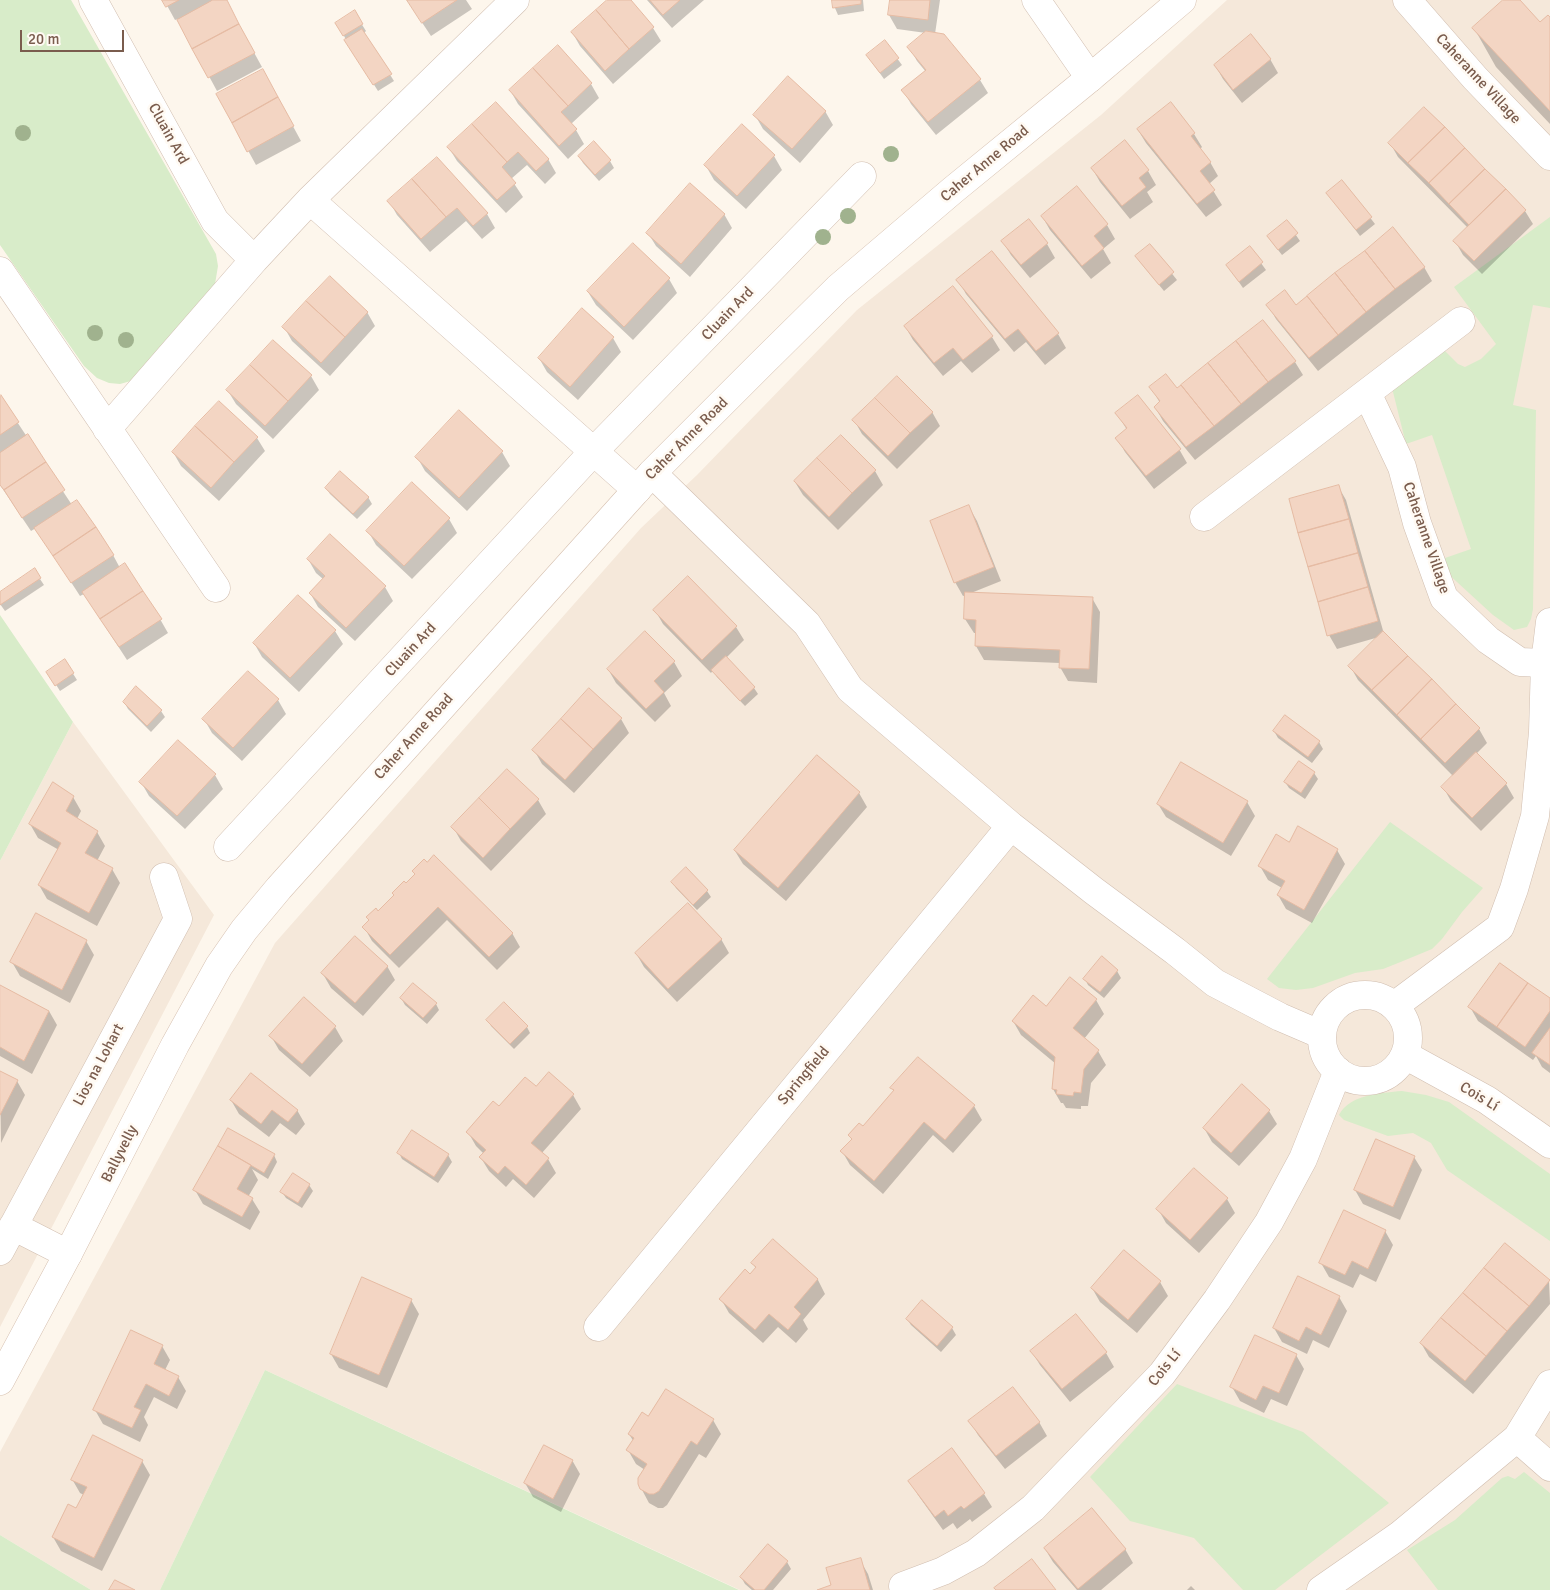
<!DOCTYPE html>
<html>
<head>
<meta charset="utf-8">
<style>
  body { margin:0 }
  #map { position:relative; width:1550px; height:1590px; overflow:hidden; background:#fdf6ec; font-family:Signika,sans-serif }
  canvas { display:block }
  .scale { position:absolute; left:20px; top:30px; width:104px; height:22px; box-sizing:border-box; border:2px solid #7a5c4d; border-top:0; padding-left:6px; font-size:15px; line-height:18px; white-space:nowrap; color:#7a5c4d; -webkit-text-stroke:4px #fffaf3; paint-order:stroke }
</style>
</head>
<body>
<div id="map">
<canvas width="1550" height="1590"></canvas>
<div class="scale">20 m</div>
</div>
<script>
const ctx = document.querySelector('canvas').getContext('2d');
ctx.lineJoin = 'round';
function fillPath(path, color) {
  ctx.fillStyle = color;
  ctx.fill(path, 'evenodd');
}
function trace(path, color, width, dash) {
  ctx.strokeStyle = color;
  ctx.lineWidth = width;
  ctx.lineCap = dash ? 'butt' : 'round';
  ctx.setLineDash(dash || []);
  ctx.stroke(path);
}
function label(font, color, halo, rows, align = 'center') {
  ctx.font = font + ' Signika,sans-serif';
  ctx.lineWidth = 5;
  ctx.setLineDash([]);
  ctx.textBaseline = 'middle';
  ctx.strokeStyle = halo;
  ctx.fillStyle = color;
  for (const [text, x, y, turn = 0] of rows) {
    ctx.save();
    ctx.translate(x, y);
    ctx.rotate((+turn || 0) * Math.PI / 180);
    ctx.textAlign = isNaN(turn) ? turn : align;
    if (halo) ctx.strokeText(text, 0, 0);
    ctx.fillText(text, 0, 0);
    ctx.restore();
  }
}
const residential = new Path2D(`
  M1227 0H1550V1590H740L265 1370 160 1590H91L0 1535V1452L275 943 641 528 697 475 857 310 1101 115Z
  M73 722 214 915 0 1327V861Z`);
const green = new Path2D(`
  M0 0H71L216 254 218 266 214 290 138 379 120 384 109 383 97 378 84 366 0 245Z
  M1550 217V308L1533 305 1513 405 1536 410 1533 609 1531 619 1527 627 1514 630 1493 615 1445 571V558L1471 549 1432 435 1406 444 1392 388 1444 350 1458 364 1465 367 1481 359 1496 344 1454 287Z
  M0 615 73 722 0 861Z
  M1390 822 1483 888 1462 912 1442 939 1432 949 1403 961 1383 969 1355 973 1313 988 1296 990 1279 988 1267 979Z
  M1402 1091 1426 1095 1449 1102 1550 1174V1241L1447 1170 1431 1143 1413 1133 1388 1136 1344 1120 1339 1115C1350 1094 1381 1093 1402 1091Z
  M265 1370 739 1590H740H160Z
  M1177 1384 1303 1432 1389 1503 1275 1590H1243L1194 1538 1130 1521 1090 1477Z
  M1524 1472 1550 1493V1590H1438L1407 1550 1455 1520 1502 1478 1508 1476 1515 1479Z
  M0 1535 91 1590H0Z`);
const shadow = new Path2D(`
  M164 0H225L262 67 217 91 178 19 175 20Z
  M407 0H466L472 9 431 36Z
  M609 0H629L653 28 661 41 613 84 580 46 572 32Z
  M647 0H704L672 28Z
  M834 0H863L864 11 838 15 835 8Z
  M891 0H940L935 34 980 80 988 93 936 135 911 104 903 90 926 72 917 61 909 47 926 33 897 29 889 15Z
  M1505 0H1518L1540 23 1550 19V124L1496 67 1474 28Z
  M354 12 366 31 364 33 394 81 378 91 350 47 337 23Z
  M885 42 902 65 884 79 871 61Z
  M558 47 591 84 599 98 571 124 576 130 584 144 568 159 518 104 510 90Z
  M1270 59 1278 73 1242 103 1223 79 1215 65Z
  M270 84 301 141 256 165 217 94Z
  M496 104 548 159 556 173 545 184 527 165 511 179 523 197 506 213 457 161 449 148Z
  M1170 104 1194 134 1202 147 1200 149 1210 162 1218 176 1209 184 1222 205 1206 217 1146 143 1138 130Z
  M1424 109 1525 211 1533 224 1482 274 1463 255 1455 241 1468 228 1398 157 1390 143Z
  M825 111 833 125 800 163 763 129 755 115Z
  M742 126 774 156 782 170 746 209 714 180 706 166Z
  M1125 142 1148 171 1156 185 1147 192 1153 202 1130 219 1100 182 1092 168Z
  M594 143 610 161 614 168 599 181 583 163 579 156Z
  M437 159 487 214 495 228 482 239 466 221 430 252 397 215 389 201Z
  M1342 181 1375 224 1360 236 1332 199Z
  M1077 188 1107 225 1115 239 1103 249 1111 263 1091 279 1050 230 1042 216Z
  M724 214 732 228 690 277 656 246 648 233Z
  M1028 221 1047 244 1055 258 1030 278 1011 255 1003 242Z
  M1287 222 1300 241 1282 255 1268 237Z
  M633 245 669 279 677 293 633 340 596 305 588 292Z
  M1150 246 1177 280 1164 291 1141 263Z
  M1250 248 1266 270 1243 288 1232 272Z
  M992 253 1058 334 1066 348 1045 365 1026 342 1014 352 966 294 958 280Z
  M1424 267 1432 281 1318 371 1276 319 1268 305 1296 306Z
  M582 310 613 338 621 352 578 400 547 372 539 358Z
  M367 312 375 326 330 376 292 341 284 327Z
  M905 326 992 337 1000 350 972 373 961 361 943 376 913 340Z
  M273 341 311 376 319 390 273 439 236 404 228 391Z
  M1295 362 1303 375 1195 460 1163 421 1155 407 1160 403 1151 387 1177 390Z
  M0 396 72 505 113 555 120 568 160 619 168 633 127 660 84 594 80 596 36 528 31 531 0 485Z
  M932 412 940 426 897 469 862 434 854 420Z
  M1117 413 1179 449 1187 463 1154 489 1125 452 1117 438 1127 430Z
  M257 438 265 451 219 501 181 466 173 452Z
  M502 452 510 466 467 511 425 471 417 457Z
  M875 471 883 485 838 530 803 495 795 482Z
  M1338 486 1346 500 1384 634 1479 729 1487 743 1476 754 1506 784 1514 798 1481 831 1451 801 1443 787 1453 776 1358 680 1350 666 1379 637 1337 649 1329 635Z
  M326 488 368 497 372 504 357 519 330 494Z
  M969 507 977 521 1001 581 971 593 1092 598 1100 612 1097 683 1068 681 1060 667V663L984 660 976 646 977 633H974L965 619 967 595 963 596 955 582Z
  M449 519 457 533 412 579 376 545 368 531Z
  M330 535 385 587 393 601 355 641 318 607 310 593 323 579 316 573 308 559Z
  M40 579 44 585 5 611 0 604V593Z
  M655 610 736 627 744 640 726 658 754 688 758 694 745 706 717 677 713 670 711 673 663 624Z
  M335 631 343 644 299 692 262 657 254 643Z
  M65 661 77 680 60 691 48 672Z
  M674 662 682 676 664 693 671 706 655 722 616 683 608 669Z
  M278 700 286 714 242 761 212 733 204 719Z
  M124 702 161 711 165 717 151 732 128 709Z
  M621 719 629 733 574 793 542 764 534 750Z
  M1274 731 1319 742 1323 749 1312 763 1278 738Z
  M817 757 859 793 867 807 786 901 743 864 735 851Z
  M1314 773 1318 779 1305 799 1289 788 1285 782Z
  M215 775 223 789 185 829 149 796 141 782Z
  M73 797 81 811 77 819 97 832 105 846 97 861 112 869 120 883 97 926 47 899 39 885 59 850 38 838 30 824Z
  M538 800 546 814 491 871 461 841 453 827Z
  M1247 802 1255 816 1231 856 1166 817 1158 804Z
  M1289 844 1337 850 1345 864 1312 923 1286 909 1278 895 1282 888 1268 880 1260 866Z
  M404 882 512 933 520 947 497 970 447 920 399 968 372 941 364 927 395 896Z
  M673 882 707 891 711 897 697 910 676 888Z
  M721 939 729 953 677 1002 644 967 636 953Z
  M86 941 94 955 70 1003 20 976 12 962Z
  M1102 958 1117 971 1121 978 1104 998 1088 985 1085 979Z
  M387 966 395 980 363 1016 331 988 323 974Z
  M1070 979 1096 1000 1104 1014 1084 1039 1098 1051 1106 1065 1091 1083 1088 1106H1081V1109L1066 1108 1063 1103H1061L1053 1089 1056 1064 1021 1035 1013 1021 1046 1008Z
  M0 986 49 1011 57 1025 32 1074 0 1056Z
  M401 998 436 1004 439 1010 427 1024 405 1005Z
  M304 999 335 1027 343 1041 310 1077 279 1050 271 1036Z
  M1550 999V1073L1542 1067 1536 1056 1533 1060 1478 1021 1470 1007Z
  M488 1020 527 1027 530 1033 514 1049 491 1026Z
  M918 1059 974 1106 982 1120 953 1153 933 1135 883 1194 850 1165 842 1151 852 1140 849 1135 863 1128 894 1092 892 1088Z
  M0 1072 17 1081 25 1095 1 1143Z
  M550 1074 573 1095 581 1109 541 1154 548 1159 556 1173 534 1198 513 1179 506 1187 489 1171 481 1158 484 1154 476 1146 468 1132 500 1108 537 1088Z
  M231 1100 297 1110 305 1124 296 1135 280 1123 269 1137 239 1114Z
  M1269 1111 1277 1124 1239 1166 1212 1142 1204 1128Z
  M399 1153 448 1155 452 1162 438 1183 402 1159Z
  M274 1155 277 1162 268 1179 252 1169 258 1180 248 1197 252 1199 260 1212 250 1230 203 1204 195 1190Z
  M1414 1157 1422 1170 1400 1220 1363 1204 1355 1190Z
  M309 1185 313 1191 302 1208 286 1198 282 1192Z
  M1227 1199 1235 1213 1199 1253 1166 1223 1158 1209Z
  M1385 1231 1393 1245 1376 1282 1360 1274 1353 1288 1329 1277 1321 1263Z
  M773 1241 818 1280 825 1294 803 1320 808 1329 796 1343 778 1327 763 1343 729 1313 721 1299 756 1269 753 1263Z
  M1506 1244 1549 1282 1550 1304 1473 1394 1429 1357 1421 1343Z
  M1124 1252 1160 1282 1168 1296 1137 1333 1100 1302 1092 1288Z
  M1339 1297 1347 1311 1329 1348 1313 1340 1307 1354 1282 1342 1274 1328Z
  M411 1300 419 1314 387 1388 339 1368 331 1354Z
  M922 1301 952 1328 956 1335 941 1352 911 1325 907 1319Z
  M1076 1316 1106 1353 1114 1367 1070 1402 1040 1365 1032 1352Z
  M1256 1336 1296 1355 1304 1369 1287 1406 1271 1399 1264 1413 1240 1401 1232 1387Z
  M162 1346 170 1360 165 1370 178 1377 186 1391 177 1409 154 1397 144 1417 148 1425 140 1442 103 1424 95 1410Z
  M649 1418 713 1420 721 1434 706 1458 699 1454 667 1505 663 1508H658L649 1503 641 1488 645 1470 636 1464 628 1450 634 1442 629 1434Z
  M970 1421 1039 1422 1047 1436 1005 1469 978 1435Z
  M952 1450 984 1494 992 1507 972 1522 970 1519 957 1529 953 1523 943 1530 918 1495 910 1481Z
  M572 1460 580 1474 561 1512 533 1497 525 1483Z
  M142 1461 150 1475 102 1571 61 1551 53 1537 76 1510 84 1495 80 1493 72 1479Z
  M768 1546 787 1562 791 1569 773 1590H752L745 1584 741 1577Z
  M1045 1549H1125L1133 1563 1101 1590H1077L1053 1562Z
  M860 1560 868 1574 873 1590H819L833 1586Z
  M1191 1586 1195 1590H1187Z`);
const building = new Path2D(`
  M162 0H179L166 7Z
  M213 0H227L239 24 192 49 177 20Z
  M407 0H457L422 23Z
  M607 0H631L654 27 629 49 596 10Z
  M650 0H680L663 15Z
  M832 0H861V4L833 8Z
  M890 0H930L928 20 888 15Z
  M1503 0H1520L1540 22 1548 15 1550 17V111L1472 28Z
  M355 10 363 24 343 36 335 23Z
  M596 10 629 49 605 71 571 32Z
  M239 24 255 53 208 78 192 49Z
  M362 29 392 74 373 85 344 40Z
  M926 31 944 34 981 79 928 122 901 90 926 70 907 47Z
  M1251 34 1271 59 1233 90 1214 65Z
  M885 40 899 58 880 73 866 55Z
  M558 45 592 83 568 106 533 68Z
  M533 68 568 106 561 112 577 129 559 146 509 90Z
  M263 69 278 97 232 123 216 94Z
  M788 76 826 111 792 149 753 115Z
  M278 97 294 126 247 152 232 123Z
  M496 102 549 159 536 171 518 152 507 162 472 124Z
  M1171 102 1195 133 1191 136 1211 162 1200 171 1215 190 1197 204 1137 129Z
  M1424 107 1445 127 1408 163 1388 143Z
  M472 124 507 162 502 167 516 183 497 200 447 147Z
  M742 124 775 155 737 196 704 165Z
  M1445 127 1465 148 1429 183 1408 163Z
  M1125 140 1149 170 1139 178 1146 187 1122 206 1091 168Z
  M594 141 611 160 595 175 578 156Z
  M1465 148 1485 169 1449 204 1429 183Z
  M437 157 488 213 473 226 457 208 446 217 412 179Z
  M1485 169 1506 189 1469 225 1449 204Z
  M412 179 446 217 421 239 387 201Z
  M1342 180 1372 217 1356 230 1326 193Z
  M690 183 725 214 681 264 646 233Z
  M1077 186 1108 224 1094 236 1104 248 1082 266 1041 216Z
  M1506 189 1526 210 1474 261 1453 241Z
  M1029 219 1048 243 1021 265 1001 241Z
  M1287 220 1298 233 1278 250 1267 236Z
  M1393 227 1425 267 1395 289 1365 251Z
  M633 243 670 278 624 327 587 291Z
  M1150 244 1174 272 1159 285 1135 256Z
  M1250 246 1263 262 1239 282 1226 265Z
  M992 251 1059 333 1036 351 1018 329 1005 339 956 280Z
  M1365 251 1395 289 1366 312 1335 273Z
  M1335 273 1366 312 1338 335 1307 296Z
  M330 276 368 312 345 337 306 301Z
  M953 286 993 336 963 360 953 348 934 363 904 326Z
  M1285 290 1296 305 1307 296 1338 335 1309 358 1266 305Z
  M306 301 345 337 321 363 282 327Z
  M582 308 614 337 570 387 538 358Z
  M1263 320 1296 361 1268 382 1236 341Z
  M273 340 312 375 288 401 250 365Z
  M1236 341 1268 382 1241 404 1208 363Z
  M1208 363 1241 404 1214 426 1181 385Z
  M250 365 288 401 265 426 226 390Z
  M1166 374 1177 388 1181 385 1214 426 1186 447 1154 407 1160 401 1149 387Z
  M897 376 933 412 910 433 875 398Z
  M1 395 19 422 0 435V396Z
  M1138 395 1181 449 1146 476 1115 438 1127 428 1115 413Z
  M875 398 910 433 888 456 852 420Z
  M219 401 258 437 234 462 195 426Z
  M459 410 503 451 459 498 415 457Z
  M195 426 234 462 211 488 172 452Z
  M28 434 46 462 4 490 0 485V453Z
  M841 435 876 470 852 493 817 458Z
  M817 458 852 493 829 517 794 481Z
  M46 462 65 490 22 518 4 490Z
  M340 471 369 497 353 514 325 488Z
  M412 482 450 518 404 566 366 531Z
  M1339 485 1349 519 1298 533 1289 499Z
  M77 500 96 527 53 556 34 528Z
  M969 505 994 567 954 583 930 521Z
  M1349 519 1358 553 1308 567 1298 533Z
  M96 527 114 555 71 583 53 556Z
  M330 534 386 586 346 628 309 593 325 576 307 559Z
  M1358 553 1368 587 1318 602 1308 567Z
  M125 563 143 591 100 619 82 592Z
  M35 568 41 578 0 605V592Z
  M688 576 737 626 702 660 653 610Z
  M1368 587 1378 621 1327 636 1318 602Z
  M143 591 162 619 119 647 100 619Z
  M965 592 1093 597 1089 669 1059 668 1060 650 975 646 976 620 964 619Z
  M298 595 336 630 290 678 253 643Z
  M645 631 675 661 654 681 664 692 646 709 607 669Z
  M1383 631 1408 656 1372 690 1348 666Z
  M726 656 755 687 740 701 711 670Z
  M1408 656 1432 679 1397 715 1372 690Z
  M65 659 74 673 55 686 46 672Z
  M248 671 279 699 233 748 202 719Z
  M1432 679 1456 704 1421 739 1397 715Z
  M136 686 162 710 147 726 123 702Z
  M589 688 622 718 593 749 561 719Z
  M1456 704 1480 728 1445 763 1421 739Z
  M1285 715 1320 741 1308 757 1273 731Z
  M561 719 593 749 565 780 532 750Z
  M178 740 216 774 177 816 139 782Z
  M1476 752 1507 783 1472 818 1441 787Z
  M817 755 860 792 778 888 734 850Z
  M1299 761 1315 772 1301 793 1284 782Z
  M1181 762 1248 801 1223 843 1157 804Z
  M507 769 539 799 510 829 479 798Z
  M53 782 74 796 66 811 98 831 85 853 113 868 89 913 38 885 61 843 29 824Z
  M479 798 510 829 483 858 451 827Z
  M1298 826 1338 849 1304 910 1277 895 1285 881 1258 866 1276 834 1289 842Z
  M434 855 513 933 489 957 438 907 390 955 362 927 369 920 366 917 376 908 378 911 394 895 392 893 404 881 406 883 415 874 412 871 424 859 427 862Z
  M686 867 708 890 693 905 671 882Z
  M688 903 722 939 668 989 635 953Z
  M36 913 87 940 62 990 10 962Z
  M355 936 388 966 355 1003 321 973Z
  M1102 956 1118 970 1100 992 1083 979Z
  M1500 963 1528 983 1497 1027 1468 1007Z
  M1070 977 1097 999 1073 1028 1099 1050 1084 1069 1081 1093 1074 1092 1073 1096 1056 1094 1057 1090 1052 1089 1055 1057 1012 1021 1033 995 1046 1006Z
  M413 983 437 1003 423 1018 400 998Z
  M1528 983 1550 998V1011L1525 1047 1497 1027Z
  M0 985 49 1011 24 1061 0 1047Z
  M304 997 336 1026 302 1064 269 1036Z
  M504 1002 528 1026 510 1044 486 1020Z
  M1550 1028V1065L1532 1053Z
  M918 1057 975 1105 945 1140 924 1122 874 1181 840 1151 852 1139 848 1135 859 1123 863 1126 894 1090 890 1088Z
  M0 1071 18 1080 0 1115Z
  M549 1072 574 1094 531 1143 549 1158 526 1185 505 1166 498 1174 479 1157 486 1150 466 1132 493 1101 499 1106 525 1077 536 1086Z
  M251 1073 298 1110 288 1122 272 1110 261 1124 230 1100Z
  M1242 1084 1270 1110 1231 1153 1203 1128Z
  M228 1128 275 1154 264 1173 218 1146Z
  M412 1130 449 1154 434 1177 397 1153Z
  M1376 1139 1415 1156 1393 1207 1354 1190Z
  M218 1146 251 1165 237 1189 253 1198 242 1217 193 1190Z
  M1194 1168 1228 1198 1190 1240 1156 1209Z
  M293 1173 310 1184 298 1203 280 1192Z
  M1344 1210 1386 1230 1368 1269 1352 1261 1345 1275 1319 1263Z
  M773 1239 818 1279 794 1307 801 1314 788 1330 769 1314 755 1330 719 1299 745 1269 750 1274 756 1267 751 1263Z
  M1505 1243 1550 1280 1529 1306 1484 1268Z
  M1124 1250 1161 1281 1128 1320 1091 1288Z
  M1484 1268 1529 1306 1507 1331 1463 1293Z
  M1298 1276 1340 1296 1321 1335 1306 1327 1299 1341 1273 1328Z
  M362 1277 412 1299 379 1375 330 1354Z
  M1463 1293 1507 1331 1486 1356 1441 1318Z
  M922 1300 953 1327 937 1346 906 1319Z
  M1076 1314 1107 1352 1062 1389 1030 1351Z
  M1441 1318 1486 1356 1465 1381 1420 1343Z
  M131 1330 163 1345 154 1364 179 1376 169 1396 146 1384 134 1407 141 1410 132 1428 93 1410Z
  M1255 1335 1297 1354 1279 1393 1263 1386 1256 1400 1230 1387Z
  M1013 1387 1040 1422 996 1456 968 1421Z
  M666 1389 714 1419 697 1445 691 1441 659 1491 654 1494H649L640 1489 638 1484V1478L647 1464 626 1450 634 1438 628 1434 642 1412 648 1416Z
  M93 1435 143 1460 94 1558 52 1537 68 1504 76 1508 87 1487 71 1480Z
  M544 1445 573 1460 553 1499 524 1483Z
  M952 1448 985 1493 964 1509 961 1506 948 1516 944 1510 935 1517 908 1481Z
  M1092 1508 1126 1549 1078 1589 1044 1548Z
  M768 1544 788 1561 764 1590H755L740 1577Z
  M861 1558 870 1590H817L831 1585 826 1568Z
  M1032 1559 1056 1590H996L994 1588Z
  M115 1580 135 1590H109Z`);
const street = new Path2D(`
  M93 0 215 221 254 260
  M1036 0 1090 78
  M1407 0 1475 78 1550 156
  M310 200 637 490
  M0 271 216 588
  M1367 393 1402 467 1417 523 1444 598 1488 640 1520 662 1545 663
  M107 429 254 260 310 200 515 0
  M652 473 807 624 850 689 1011 826 1094 891 1175 951 1215 983 1280 1017 1322 1035
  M1204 517 1461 321
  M228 847 593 452 862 176
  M1322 1038a43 43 0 1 1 86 0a43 43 0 1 1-86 0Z
  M1394 1006 1500 927 1514 889 1535 816 1543 732 1545 663 1550 622
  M1405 1055 1487 1100 1550 1144
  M13 1226 68 1254
  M0 1251 178 919 164 877
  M598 1327 1011 826
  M1517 1438 1550 1467
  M903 1586 943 1571 976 1553 1033 1508 1162 1374 1217 1300 1269 1222 1303 1159 1338 1071
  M1321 1590 1400 1535 1517 1438 1550 1384`);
const secondary = new Path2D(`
  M0 1381 68 1254 175 1045 219 966 244 930 279 888 652 473 760 365 838 288 953 190 1090 78 1182 0`);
const trees = [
  [23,133],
  [891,154],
  [848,216],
  [823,237],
  [95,333],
  [126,340]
];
const streetNames = [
  ["Caheranne Village",1478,79,47],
  ["Cluain Ard",168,134,61],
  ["Caher Anne Road",985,164,-40],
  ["Cluain Ard",728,314,-46],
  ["Caher Anne Road",687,439,-45],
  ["Caheranne Village",1426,538,71],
  ["Cluain Ard",411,650,-47],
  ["Caher Anne Road",414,737,-48],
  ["Lios na Lohart",99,1065,-62],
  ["Springfield",804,1076,-50],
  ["Cois Lí",1479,1097,31],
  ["Ballyvelly",120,1154,-63],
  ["Cois Lí",1165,1368,-51]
];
fillPath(residential, '#f5e8da');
fillPath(green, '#d8ecc9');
fillPath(shadow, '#0003');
fillPath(building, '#f3d5c3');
trace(building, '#e6bba3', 1);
trace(street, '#d1beb0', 29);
trace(secondary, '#d6c0b0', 29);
trace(street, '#fff', 28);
trace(secondary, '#fff', 28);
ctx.fillStyle = '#a0b28e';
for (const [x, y] of trees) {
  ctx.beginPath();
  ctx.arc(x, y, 8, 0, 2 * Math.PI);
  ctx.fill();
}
label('15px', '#7a5c4d', '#fffaf3', streetNames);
</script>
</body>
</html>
